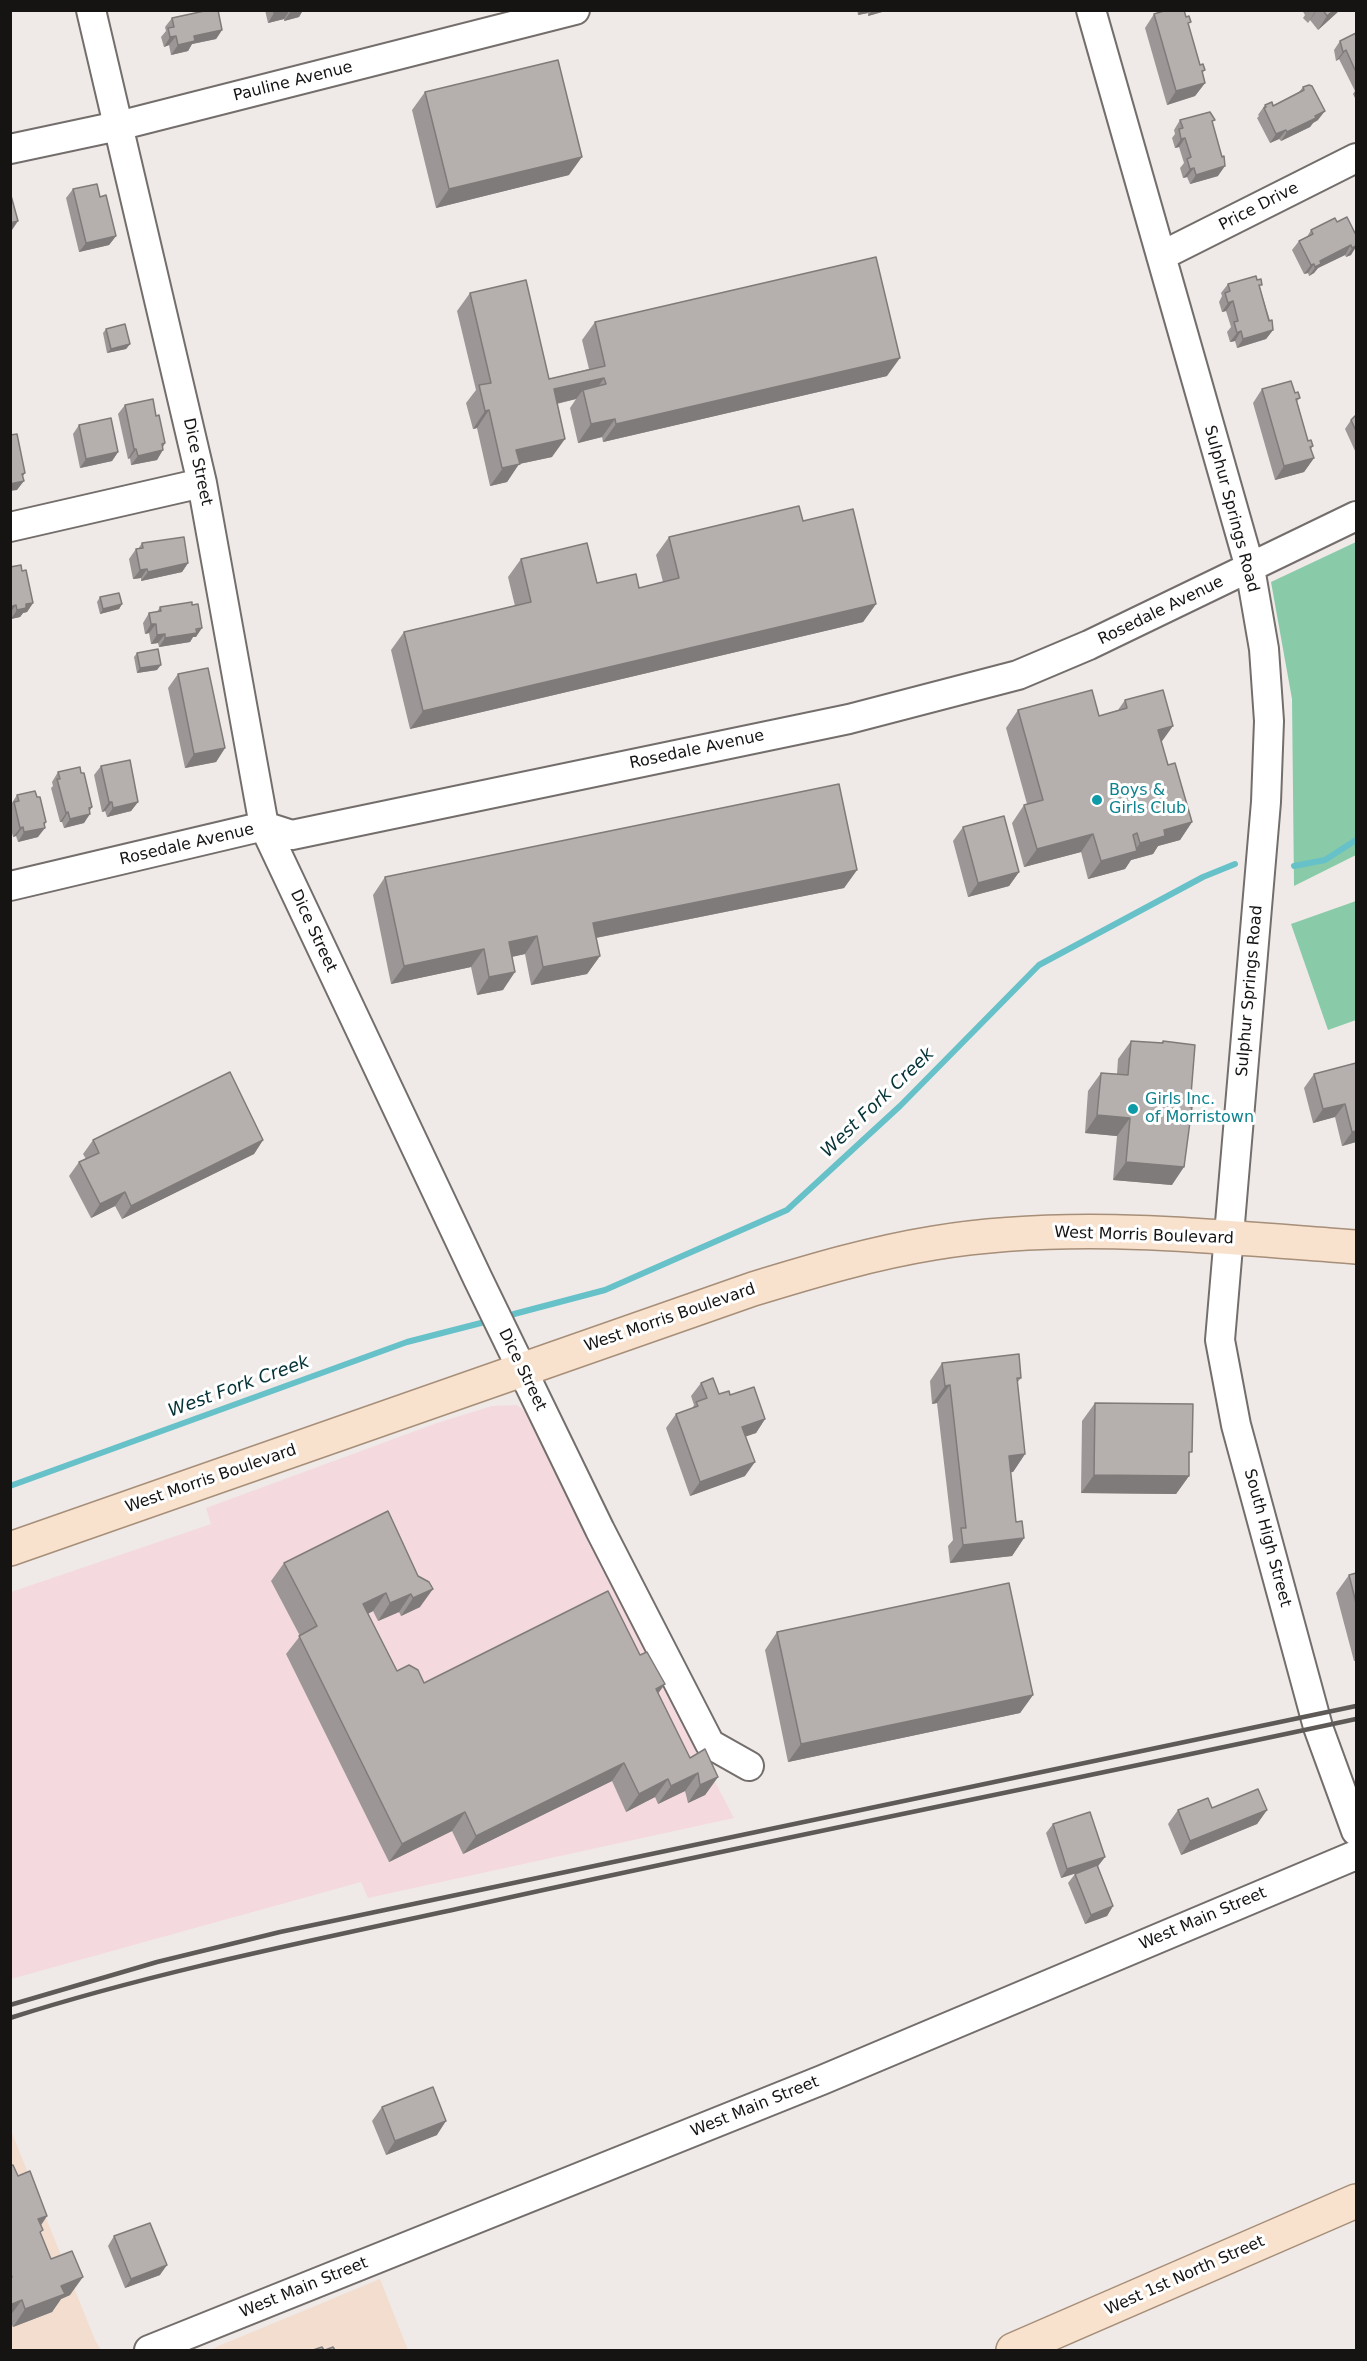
<!DOCTYPE html>
<html>
<head>
<meta charset="utf-8">
<style>
  body { margin:0 }
  #map { position:relative; width:1367px; height:2361px; overflow:hidden; background:#efeae7; font-family:"DejaVu Sans",sans-serif }
  canvas { display:block }
  .frame { position:absolute; inset:0; border:12px solid #161413; pointer-events:none }
</style>
</head>
<body>
<div id="map">
<canvas width="1367" height="2361"></canvas>
<div class="frame"></div>
</div>
<script>
const ctx = document.querySelector('canvas').getContext('2d');
ctx.lineJoin = 'round';
function fillPath(path, color) {
  ctx.fillStyle = color;
  ctx.fill(path, 'evenodd');
}
function trace(path, color, width, dash) {
  ctx.strokeStyle = color;
  ctx.lineWidth = width;
  ctx.lineCap = dash ? 'butt' : 'round';
  ctx.setLineDash(dash || []);
  ctx.stroke(path);
}
function label(font, color, halo, rows, align = 'center') {
  ctx.font = font + ' "DejaVu Sans",sans-serif';
  ctx.lineWidth = 6;
  ctx.setLineDash([]);
  ctx.textBaseline = 'middle';
  ctx.strokeStyle = halo;
  ctx.fillStyle = color;
  for (const [text, x, y, turn = 0] of rows) {
    ctx.save();
    ctx.translate(x, y);
    ctx.rotate((+turn || 0) * Math.PI / 180);
    ctx.textAlign = isNaN(turn) ? turn : align;
    if (halo) ctx.strokeText(text, 0, 0);
    ctx.fillText(text, 0, 0);
    ctx.restore();
  }
}
const commercial = new Path2D(`
  M10 2128 95 2340 101 2350H11Z
  M380 2279 408 2350H209Z`);
const industrial = new Path2D(`
  M517 1405 534 1419 656 1669 734 1818 368 1898 361 1882 11 1979V1592L211 1524 206 1508 437 1423 492 1406Z`);
const green = new Path2D(`
  M1356 542V855L1294 886 1292 699 1271 582Z
  M1356 901V1020L1328 1030 1291 924Z`);
const stream = new Path2D(`
  M1294 866 1325 860 1356 840
  M514 1314 605 1290 787 1210 900 1106 1039 965 1203 877 1235 864
  M10 1486 407 1342 481 1323`);
const minor = new Path2D(`
  M91 10 202 483 264 826 478 1279 600 1530 710 1744 749 1766
  M1091 10 1250 568 1264 649 1269 721 1266 802 1220 1340 1236 1425 1318 1727 1356 1831
  M10 149 118 126 575 10
  M1161 256 1356 158
  M10 527 202 483
  M10 886 264 826 292 835 849 719 1018 675 1089 645 1356 516
  M149 2350 822 2080 1356 1855`);
const major = new Path2D(`
  M10 1549 753 1289C812 1271 872 1253 934 1243 1073 1220 1217 1237 1356 1247
  M1013 2350 1356 2201`);
const rail = new Path2D(`
  M10 2005 157 1962 280 1932 1356 1706
  M10 2018C161 1970 320 1939 475 1905 768 1840 1063 1782 1356 1719`);
const wall = new Path2D(`
  M265 10H303L299 17 284 21V19L268 23Z
  M857 10H889L868 16V13L858 15Z
  M1302 10H1340L1318 30 1310 20 1308 23 1303 18 1305 15Z
  M1154 14 1189 26 1200 65 1205 70 1202 73 1205 83 1195 96 1167 105 1145 28Z
  M172 18 222 30 216 39 192 44 188 51 171 55 169 45 164 47 161 37 166 31 165 27Z
  M1356 33V100L1353 94 1355 91 1339 59 1336 61 1334 50 1340 41Z
  M1303 87 1318 120 1313 123 1310 127 1281 141 1279 139 1270 143 1257 118 1259 116 1258 115 1265 105 1273 106 1299 92Z
  M425 92 569 175 436 208 412 110Z
  M1180 120 1213 124 1218 176 1190 184 1187 177 1183 178 1180 168 1184 163 1179 147 1175 148 1172 138 1175 134 1174 130Z
  M73 189 100 197 116 236 109 245 79 252 66 198Z
  M1337 222 1356 235 1351 255 1346 257 1345 255 1318 268 1314 273 1309 276 1308 273 1304 274 1292 250 1299 241 1307 237 1311 230Z
  M1228 284 1260 288 1273 330 1266 339 1237 348 1235 341 1230 342 1227 332 1231 327 1226 311 1222 312 1219 302 1222 296 1221 293Z
  M470 293 549 379 589 369 582 340 595 322 887 376 603 442 602 437 578 443 570 408 576 399 557 404 552 457 519 464 507 482 490 486 477 428 473 429 466 403 476 390 457 311Z
  M106 329 130 344 126 349 107 353 103 333Z
  M1262 389 1295 393 1300 398 1297 401 1308 441 1313 446 1311 449 1314 458 1304 472 1275 480 1253 403Z
  M125 405 156 416 165 443 157 460 131 465 130 458 128 459 118 414Z
  M1356 415V453L1345 429 1351 420Z
  M79 425 118 452 112 461 80 468 73 434Z
  M803 521 876 604 863 622 410 729 391 650 404 632 515 606 508 577 521 559 597 583 639 588 663 582 656 555 669 537Z
  M142 543 188 563 182 572 141 581V578L133 579 129 559 136 549H138Z
  M10 567 22 571 33 603 27 612 23 613 20 617 11 619Z
  M100 597 122 604 119 609 100 614 97 602Z
  M160 607 196 637H193L190 642 159 647 158 643 151 644 149 633 145 634 143 623 149 613 157 612Z
  M137 653 157 670 137 673 134 657Z
  M178 674 225 748 216 762 185 768 168 688Z
  M1125 700 1161 743 1168 765 1192 822 1180 840 1158 846 1153 854 1131 860 1125 869 1088 879 1081 852 1024 867 1012 823 1024 805 1027 804 1006 728 1018 710 1099 716 1118 710Z
  M101 766 138 802 131 811 107 817 105 811 102 812 94 775Z
  M58 772 90 811 84 823 64 828 62 822H60L51 788 53 786 52 782Z
  M17 795 37 797 46 822 38 837 18 842 16 836 13 837 10 825V806Z
  M963 827 1019 872 1009 886 968 897 953 841Z
  M857 870 844 888 596 938 600 956 587 974 531 985 525 954 512 957 503 990 477 995 471 967 391 984 373 895 385 877Z
  M1131 1041 1161 1043 1163 1041 1172 1185 1113 1180 1117 1136 1085 1133 1088 1091 1101 1073 1117 1074 1118 1059Z
  M1356 1063V1142L1342 1146 1335 1117 1313 1123 1304 1088 1314 1074Z
  M93 1140H263L254 1154 122 1219 115 1206 91 1218 69 1176 79 1162 86 1159 83 1154Z
  M942 1363 1021 1378 1017 1383 1025 1454 1013 1472H1010L1016 1522 1024 1538 1012 1556 950 1563 948 1546 953 1540 937 1403 932 1404 930 1381Z
  M701 1383 719 1394 730 1395 765 1419 756 1433 746 1436 745 1476 690 1496 666 1428 676 1414 692 1409 694 1405 691 1396Z
  M1095 1403 1189 1456V1476L1176 1494 1081 1493 1082 1421Z
  M388 1511 420 1607 401 1616 399 1612 378 1621 373 1611 368 1614 397 1671 424 1683 658 1694 690 1758 718 1777 705 1795 688 1803 685 1791 658 1804 655 1797 626 1812 612 1781 463 1854 452 1831 389 1862 286 1654 300 1636 271 1581 284 1563Z
  M1356 1573V1661H1354L1336 1593 1349 1575Z
  M777 1632 1033 1695 1020 1713 788 1762 765 1650Z
  M1212 1808 1267 1810 1257 1824 1181 1855 1168 1824 1178 1810Z
  M1053 1824 1105 1857 1098 1866 1113 1906 1107 1916 1085 1924 1068 1883 1075 1874 1080 1872 1061 1878 1046 1833Z
  M382 2107 437 2135 386 2155 372 2121Z
  M10 2166 47 2216 41 2225 40 2234 51 2259 70 2295 61 2299 52 2312 13 2327 10 2322Z
  M114 2236 160 2275 125 2288 108 2246Z`);
const shadedWall = new Path2D(`
  M286 10H290L284 19 268 23 274 13Z
  M294 10H303L299 17 284 21 291 11Z
  M861 10H869L868 13 858 15Z
  M872 10H889L868 16Z
  M1316 10H1317L1308 23Z
  M1334 10H1340L1318 30 1327 16Z
  M222 30 216 39 192 44 188 51 171 55 178 45 194 36Z
  M176 36 169 45 164 47 170 37Z
  M1346 50 1339 59 1336 61 1343 52Z
  M1205 83 1195 96 1167 105 1176 91Z
  M1325 111 1318 120 1313 123 1310 127 1281 141 1287 132Z
  M1286 130 1279 139 1270 143 1276 134Z
  M1185 138 1179 147 1175 148 1181 139Z
  M582 157 569 175 436 208 449 189Z
  M1225 166 1218 176 1190 184 1196 175Z
  M1194 168 1187 177 1183 178 1190 169Z
  M18 221 12 230 10 231V223Z
  M116 236 109 245 79 252 86 243Z
  M1356 243V247L1351 255 1346 257Z
  M1351 245 1345 255 1318 268 1314 273 1309 276 1320 261Z
  M1314 264 1308 273 1304 274 1311 265Z
  M1233 301 1226 311 1222 312 1228 303Z
  M1273 330 1266 339 1237 348 1243 339Z
  M1241 331 1235 341 1230 342 1237 333Z
  M130 344 126 349 107 353 111 349Z
  M900 358 887 376 603 442 616 424Z
  M604 378 592 396 583 390 576 399 541 407 554 389Z
  M489 410 477 428 473 429 485 411Z
  M615 419 602 437 578 443 591 424Z
  M565 439 552 457 519 464 507 482 490 486 516 450Z
  M165 443 159 451 163 450 157 460 131 465 138 456Z
  M134 449H136L130 458 128 459Z
  M118 452 112 461 80 468 86 459Z
  M1314 458 1304 472 1275 480 1284 466Z
  M25 473 19 482 24 481 17 490 10 491V484L22 474Z
  M188 563 182 572 141 581 148 572Z
  M147 569 141 578 133 579 140 570Z
  M33 603 27 612 23 613 20 617 11 619 17 610 26 604Z
  M122 604 119 609 100 614 103 609Z
  M876 604 863 622 410 729 423 711Z
  M16 605 10 613V607Z
  M151 624H156L149 633 145 634Z
  M202 628 196 637H193L190 642 159 647 165 638Z
  M165 634 158 643 151 644 157 635Z
  M161 665 157 670 137 673 140 668Z
  M1173 726 1160 744 1158 730Z
  M225 748 216 762 185 768 194 754Z
  M109 802H112L105 811 102 812Z
  M138 802 131 811 107 817 113 808Z
  M92 807 87 815 90 814 84 823 64 828 70 819Z
  M68 812 62 822H60L66 813Z
  M46 822 41 828H45L38 837 18 842 24 832Z
  M1192 822 1180 840 1158 846 1153 854 1131 860 1125 869 1088 879 1101 861 1134 852 1140 843 1164 830Z
  M23 827 16 836 13 837 20 828Z
  M1093 834 1081 852 1024 867 1037 849Z
  M857 870 844 888 580 941 593 923Z
  M1019 872 1009 886 968 897 978 883Z
  M537 936 525 954 496 960 509 942Z
  M484 949 471 967 391 984 404 966Z
  M600 956 587 974 531 985 543 967Z
  M515 972 503 990 477 995 489 977Z
  M1345 1104 1335 1117 1313 1123 1323 1109Z
  M1097 1115 1130 1118 1117 1136 1085 1133Z
  M1356 1131V1142L1342 1146 1352 1132Z
  M263 1140 254 1154 122 1219 131 1206Z
  M1126 1162 1184 1167 1172 1185 1113 1180Z
  M125 1192 115 1206 91 1218 100 1204Z
  M950 1385 937 1403 932 1404 945 1386Z
  M765 1419 756 1433 733 1441 742 1427Z
  M1025 1454 1013 1472 996 1474 1009 1456Z
  M755 1462 745 1476 690 1496 700 1482Z
  M1094 1475 1189 1476 1176 1494 1081 1493Z
  M1024 1538 1012 1556 950 1563 963 1545Z
  M433 1589 420 1607 401 1616 413 1598Z
  M386 1593 373 1611 351 1622 363 1604Z
  M411 1594 399 1612 378 1621 390 1603Z
  M665 1684 652 1702 656 1689Z
  M1033 1695 1020 1713 788 1762 801 1744Z
  M624 1763 612 1781 463 1854 476 1836Z
  M698 1773 685 1791 658 1804 671 1786Z
  M718 1777 705 1795 688 1803 700 1785Z
  M668 1779 655 1797 626 1812 639 1794Z
  M1267 1810 1257 1824 1181 1855 1190 1841Z
  M465 1812 452 1831 389 1862 402 1844Z
  M1105 1857 1098 1866 1061 1878 1067 1869Z
  M1113 1906 1107 1916 1085 1924 1091 1915Z
  M446 2121 437 2135 386 2155 395 2141Z
  M47 2216 35 2234 38 2219Z
  M167 2265 160 2275 125 2288 131 2279Z
  M83 2277 70 2295 61 2299 52 2312 13 2327 25 2309 61 2286Z
  M22 2300 10 2316V2305Z`);
const building = new Path2D(`
  M209 10H218L222 30 194 36 195 41 178 45 176 36 170 37 168 28 174 27 172 18Z
  M274 10H286L274 13Z
  M1167 10H1184L1186 17 1189 16 1191 22 1188 23 1200 65 1203 64 1205 70 1202 71 1205 83 1176 91 1154 14Z
  M1323 10H1334L1327 16Z
  M1356 33V72L1346 50 1343 52 1340 41Z
  M558 60 582 157 449 189 425 92Z
  M1309 85 1312 86 1325 111 1315 116 1316 118 1287 132 1286 130 1276 134 1264 108 1266 107 1265 105 1272 102 1273 106 1304 90 1303 87Z
  M1210 112 1215 120 1212 121 1222 157 1224 156 1225 166 1196 175 1194 168 1190 169 1187 159 1191 157 1185 138 1181 139 1179 129 1183 128 1180 120Z
  M97 184 100 197 106 195 116 236 86 243 73 189Z
  M10 192 18 221 10 223Z
  M1347 217 1356 235V246L1352 248 1351 245 1320 261 1321 264 1315 267 1314 264 1311 265 1299 241 1313 234 1311 230 1335 218 1337 222Z
  M876 257 900 358 616 424 615 419 591 424 583 390 606 384 604 378 554 389 565 439 516 450 520 464 502 468 489 410 485 411 479 385 491 383 470 293 526 280 549 379 605 366 595 322Z
  M1256 276 1257 280 1261 279 1262 285H1259L1269 321 1272 320 1273 330 1243 339 1241 331 1237 333 1234 322 1238 321 1233 301 1228 303 1225 293 1230 291 1228 284Z
  M125 324 130 344 111 349 106 329Z
  M1291 381 1295 393 1298 392 1300 398 1296 399 1308 441 1311 440 1313 446 1310 447 1314 458 1284 466 1262 389Z
  M153 399 156 416 159 415 165 443 162 444 163 450 138 456 136 449H134L125 405Z
  M1356 415V431L1351 420Z
  M111 418 118 452 86 459 79 425Z
  M17 434 25 473 22 474 24 481 10 484V435Z
  M799 506 803 521 853 509 876 604 423 711 404 632 531 602 521 559 587 543 597 583 636 574 639 588 679 578 669 537Z
  M184 537 188 563 148 572 147 569 140 570 136 549 143 548 142 543Z
  M21 565 22 571 26 570 33 603 26 604V608L17 610 16 605 10 607V567Z
  M119 593 122 604 103 609 100 597Z
  M192 602V605L198 604 202 628 196 629 197 633 165 638V634L157 635 156 624H151L149 613 161 611 160 607Z
  M158 649 161 665 140 668 137 653Z
  M208 668 225 748 194 754 178 674Z
  M1092 690 1099 716 1127 708 1125 700 1163 690 1173 726 1158 730 1168 765 1175 763 1192 822 1164 830 1165 836 1140 843 1137 833 1133 835 1137 851 1101 861 1093 834 1037 849 1024 805 1043 800 1018 710Z
  M130 760 138 802 113 808 112 802H109L101 766Z
  M80 767 81 773H84L92 807 89 808 90 814 70 819 68 812 66 813 57 779H60L58 772Z
  M839 784 857 870 593 923 600 956 543 967 537 936 509 942 515 972 489 977 484 949 404 966 385 877Z
  M35 791 37 797H40L46 822 44 823 45 828 24 832 23 827 20 828 14 802 19 801 17 795Z
  M1004 816 1019 872 978 883 963 827Z
  M1131 1041 1163 1043V1041L1195 1045 1190 1107H1192L1184 1167 1126 1162 1130 1118 1097 1115 1101 1073 1128 1075Z
  M1356 1063V1131L1352 1132 1345 1104 1323 1109 1314 1074Z
  M230 1072 263 1140 131 1206 125 1192 100 1204 79 1162 99 1153 93 1140Z
  M1019 1354 1021 1378H1017L1025 1454 1009 1456 1016 1522 1022 1521 1024 1538 963 1545 961 1528H966L950 1385 945 1386 942 1363Z
  M713 1378 719 1394 729 1391 730 1395 754 1387 765 1419 742 1427 755 1462 700 1482 676 1414 698 1406 696 1402 707 1398 701 1383Z
  M1095 1403 1193 1404 1192 1452H1189V1476L1094 1475Z
  M388 1511 418 1576 429 1582 433 1589 413 1598 411 1594 390 1603 386 1593 363 1604 397 1671 409 1665 418 1670 424 1683 608 1591 640 1655 647 1652 665 1684 656 1689 690 1758 705 1749 718 1777 700 1785 698 1773 671 1786 668 1779 639 1794 624 1763 476 1836 465 1812 402 1844 299 1636 317 1626 284 1563Z
  M1356 1573V1603L1349 1575Z
  M1009 1583 1033 1695 801 1744 777 1632Z
  M1258 1789 1267 1810 1190 1841 1178 1810 1208 1798 1212 1808Z
  M1090 1812 1105 1857 1067 1869 1053 1824Z
  M1097 1865 1113 1906 1091 1915 1075 1874Z
  M433 2087 446 2121 395 2141 382 2107Z
  M13 2165 18 2176 30 2171 47 2216 38 2219 43 2230 40 2232 51 2259 72 2251 83 2277 61 2286 65 2294 25 2309 22 2300 10 2305V2277H12L10 2272V2166Z
  M150 2223 167 2265 131 2279 114 2236Z
  M322 2347 324 2350H313Z
  M333 2347 335 2350H325Z`);
const markers = [
  [1097,800,6,"#0f9aa8"],
  [1133,1109,6,"#0f9aa8"]
];
const streetNames = [
  ["Pauline Avenue",293,82,-14],
  ["Price Drive",1259,207,-27],
  ["Dice Street",197,462,78],
  ["Sulphur Springs Road",1231,509,75],
  ["Rosedale Avenue",1161,611,-26],
  ["Rosedale Avenue",697,750,-12],
  ["Rosedale Avenue",187,845,-13],
  ["Dice Street",313,931,65],
  ["Sulphur Springs Road",1250,991,-85],
  ["West Morris Boulevard",1144,1236,2],
  ["West Morris Boulevard",670,1318,-19],
  ["Dice Street",522,1370,64],
  ["West Morris Boulevard",211,1479,-19],
  ["South High Street",1267,1538,75],
  ["West Main Street",1203,1919,-23],
  ["West Main Street",755,2107,-22],
  ["West 1st North Street",1185,2276,-24],
  ["West Main Street",304,2288,-22]
];
const cultureNames = [
  ["Boys &",1109,791],
  ["Girls Club",1109,809],
  ["Girls Inc.",1145,1100],
  ["of Morristown",1145,1118]
];
const waterNames = [
  ["West Fork Creek",878,1103,-44],
  ["West Fork Creek",239,1387,-20]
];
fillPath(commercial, '#f2ddcf');
fillPath(industrial, '#f4dade');
fillPath(green, '#89caa9');
trace(stream, '#67c1c9', 6);
trace(minor, '#736e6c', 32);
trace(major, '#a68e78', 36);
trace(minor, '#fff', 28);
trace(major, '#f8e2ce', 33);
trace(rail, '#5d5a58', 4.5);
fillPath(wall, '#9c9796');
fillPath(shadedWall, '#7f7b7a');
fillPath(building, '#b5b0ae');
trace(building, '#7f7b7a', 1.5);
for (const [x, y, r, color] of markers) {
  const dot = new Path2D();
  dot.arc(x, y, r, 0, 2 * Math.PI);
  ctx.fillStyle = color;
  ctx.fill(dot);
  trace(dot, '#fff', 2);
}
label('16px', '#161413', '#fff', streetNames);
label('16px', '#0d838f', '#fff', cultureNames, 'left');
label('italic 18px', '#043236', '#fff', waterNames);
</script>
</body>
</html>
